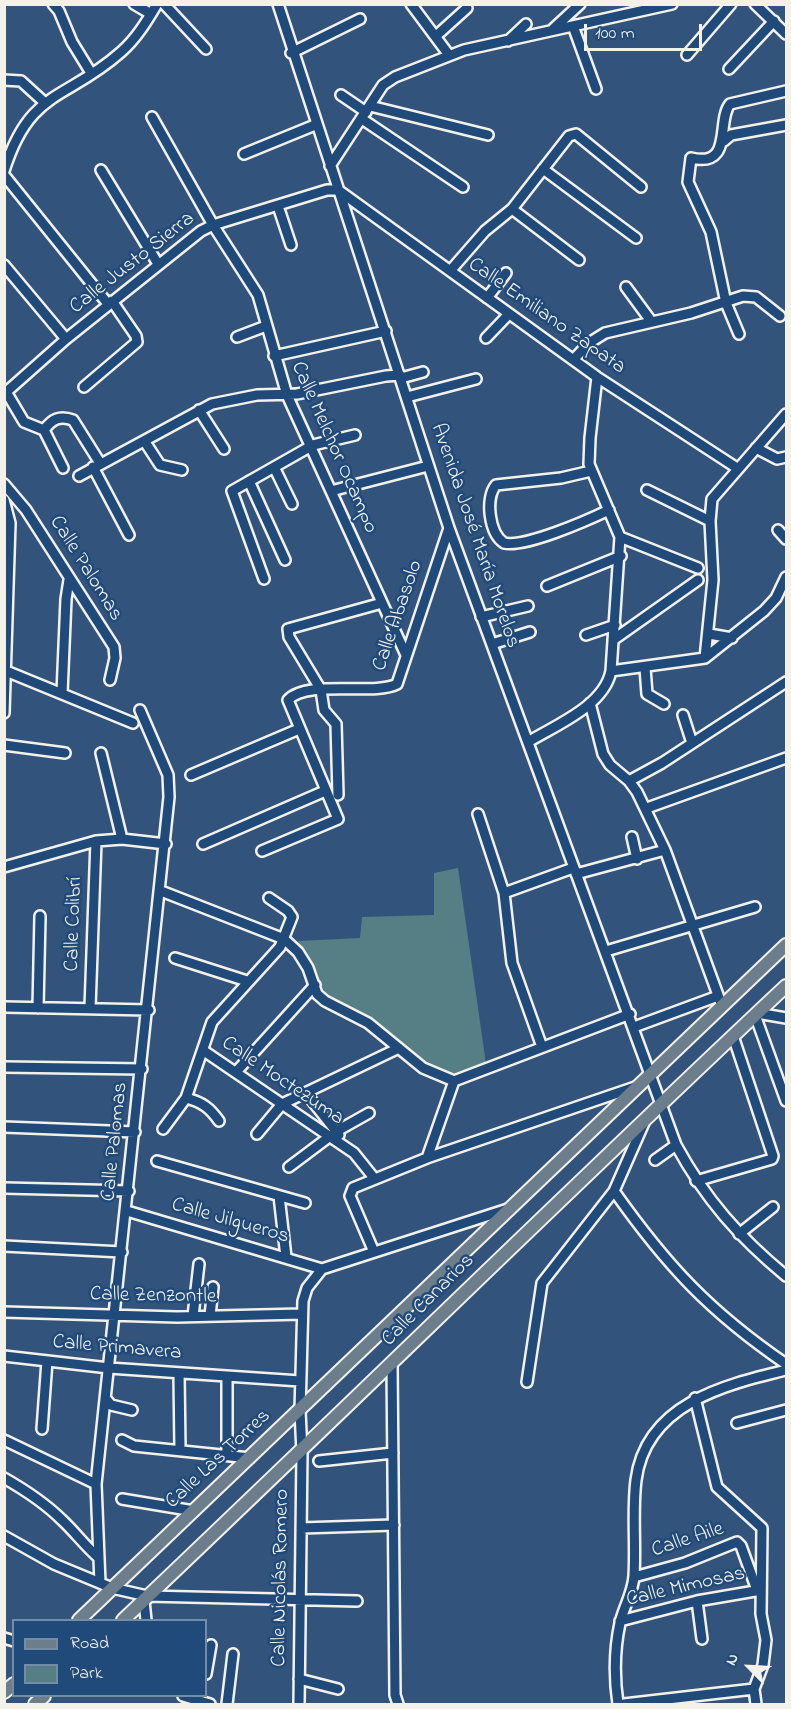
<!DOCTYPE html>
<html>
<head>
<meta charset="utf-8">
<style>
  body { margin:0 }
  #map { position:relative; width:791px; height:1709px; overflow:hidden; background:#32547c; font-family:"Indie Flower",sans-serif }
  canvas { display:block }
  .frame { position:absolute; inset:0; border:6px solid #f4f1e8; pointer-events:none }
  .legend { position:absolute; left:12px; top:1619px; width:195px; height:78px; box-sizing:border-box; background:#1f4a7a; border:2px solid #748da6; margin:0; padding:8px 10px; list-style:none; font-size:18px; color:#f4f1e8 }
  .legend li { display:flex; align-items:center; gap:12px; height:30px }
  .legend b { width:30px; border:2px solid #748da6 }
  .north { position:absolute; left:719px; top:1637px; width:60px; height:60px; -webkit-text-stroke:4px #1f4a7a; paint-order:stroke; rotate:294deg; font-size:16px; font-weight:700; line-height:24px; text-align:center; color:#f4f1e8 }
  .north::after { content:''; display:block; margin:auto; width:21px; height:27px; background:#f4f1e8; clip-path:polygon(50% 0,100% 100%,50% 72%,0 100%) }
  .scale { position:absolute; left:584px; top:24px; width:118px; height:27px; box-sizing:border-box; border:3px solid #f4f1e8; border-top:0; padding-left:8px; font-size:18px; line-height:21px; white-space:nowrap; color:#f4f1e8; -webkit-text-stroke:4px #1f4a7a; paint-order:stroke }
</style>
</head>
<body>
<div id="map">
<canvas width="791" height="1709"></canvas>
<div class="frame"></div>
<ul class="legend">
<li><b style="height:8px;background:#6c7d8b"></b>Road</li>
<li><b style="height:16px;background:#567e85"></b>Park</li>
</ul>
<div class="north">N</div>
<div class="scale">100 m</div>
</div>
<script>
const ctx = document.querySelector('canvas').getContext('2d');
ctx.lineJoin = 'round';
function fillPath(path, color) {
  ctx.fillStyle = color;
  ctx.fill(path, 'evenodd');
}
function trace(path, color, width, dash) {
  ctx.strokeStyle = color;
  ctx.lineWidth = width;
  ctx.lineCap = dash ? 'butt' : 'round';
  ctx.setLineDash(dash || []);
  ctx.stroke(path);
}
function label(font, color, halo, rows, align = 'center') {
  ctx.font = font + ' "Indie Flower",sans-serif';
  ctx.lineWidth = 5;
  ctx.setLineDash([]);
  ctx.textBaseline = 'middle';
  ctx.strokeStyle = halo;
  ctx.fillStyle = color;
  for (const [text, x, y, turn = 0] of rows) {
    ctx.save();
    ctx.translate(x, y);
    ctx.rotate((+turn || 0) * Math.PI / 180);
    ctx.textAlign = isNaN(turn) ? turn : align;
    if (halo) ctx.strokeText(text, 0, 0);
    ctx.fillText(text, 0, 0);
    ctx.restore();
  }
}
const green = new Path2D(`
  M458 868 486 1064 453 1076 430 1067 373 1022 326 995 298 941 360 938 362 917 434 915V873Z`);
const minor = new Path2D(`
  M53 4 59 11 72 42 91 73
  M134 4 151 14
  M164 4 206 49
  M278 4 449 528 676 1145C706 1200 739 1237 786 1276
  M411 4 449 55
  M755 4 786 34
  M573 26 596 89
  M553 29 580 4
  M436 36 467 8
  M508 41 526 24
  M291 53 360 19
  M687 55 731 4
  M729 69 774 21
  M4 80 21 81 44 102
  M341 95 366 112
  M370 106 488 135
  M152 117 213 225 258 295 287 395 406 655
  M362 119 463 187
  M724 141 731 135 786 125
  M244 154 315 125
  M330 166 383 85 395 77 464 50 672 4
  M543 169 636 238
  M101 170 158 264
  M4 171C30 88 66 101 121 52 136 39 147 21 157 4
  M4 175 108 304
  M278 206 291 245
  M512 209 579 260
  M4 265 66 339
  M450 271 485 231 512 209 569 136 576 134 641 187
  M626 287 651 321
  M487 298 506 273
  M739 334 726 303 711 232 688 182 691 158C734 168 716 121 730 104L786 91
  M237 337 266 326
  M486 338 509 314
  M274 356 386 331
  M574 359 589 343 605 333 691 313 743 296 756 297 780 316
  M401 378 423 372
  M84 387 137 342 136 336 112 301
  M5 390 24 422 44 430 63 468
  M4 394 66 339 201 231 213 225 327 190H338L597 377 737 468
  M407 397 476 379
  M199 410 224 449
  M44 430C52 419 60 415 73 420L100 463
  M145 442 160 465 182 470
  M756 448 777 459 786 457
  M93 467 129 535
  M274 467 292 504
  M591 471 561 478 496 485C485 498 489 533 504 543 525 548 588 520 609 510
  M79 476 212 404 257 395 297 394 386 376 400 375
  M249 481 285 560
  M4 484 26 510 114 647 115 658 110 680
  M647 490 710 521
  M331 491 428 466
  M4 500 10 523 4 713
  M778 530 786 539
  M620 537 698 568
  M264 579 232 491 313 445 355 435
  M547 586 621 556
  M481 617 528 606
  M709 634 732 638
  M586 635 615 625
  M613 640 698 580
  M492 644 530 632
  M705 658 713 580 710 521 712 499 786 414
  M645 668 647 694 664 704
  M6 671 133 723
  M611 671 705 658 764 611 776 598 786 577
  M62 693 66 599 69 580
  M590 703 603 754 610 765 629 781 637 792 665 850 722 1006
  M683 715 692 743
  M528 742C556 725 604 706 611 671L620 537 589 464 590 438 597 377
  M4 745 65 753
  M101 753 122 839
  M191 775 299 729
  M629 781 662 763 786 682
  M338 795 336 724 324 710 321 690 289 637 288 629 382 603
  M647 808 786 758
  M478 814 504 893 512 963 542 1047
  M632 837 637 859
  M203 844 325 791
  M262 851 338 819 288 700C307 679 374 696 397 684L449 528
  M4 867 96 841 122 839 166 844
  M576 874 665 850
  M161 891 284 939 298 952 308 968 317 994 325 1001 368 1023 423 1068 454 1081 630 1014
  M504 893 573 868
  M606 951 755 907
  M175 958 247 981
  M4 1007 149 1010
  M38 1008 40 916
  M90 1008 96 841
  M757 1013 786 1018
  M755 1015 786 1101
  M634 1027 718 996
  M204 1051 354 1153 374 1178
  M4 1067 142 1069
  M236 1072 315 985
  M306 1093 339 1135
  M186 1098C202 1102 210 1108 219 1121
  M644 1123 614 1191C667 1266 710 1312 786 1364
  M4 1127 135 1132
  M163 1129 186 1098 212 1022 280 947 292 917 288 911 269 898
  M257 1134 282 1104 399 1048
  M427 1158 454 1081
  M655 1160 676 1145
  M157 1161 305 1203
  M289 1167 337 1131 369 1113
  M696 1181 772 1159 773 1156 733 1036
  M4 1188 129 1191
  M279 1196 286 1257
  M127 1211 322 1269
  M739 1234 773 1207
  M4 1246 122 1252
  M374 1252 350 1196 353 1188 427 1158 635 1087
  M4 1312 177 1317 302 1314
  M193 1316 199 1264
  M210 1316 213 1287
  M4 1356 109 1368 300 1381
  M392 1363 395 1695 398 1704
  M179 1374 180 1450
  M227 1377V1455
  M527 1382 542 1283 614 1191
  M695 1398 717 1487 762 1528 761 1614 766 1640 763 1665 754 1689 756 1704
  M106 1399 111 1405 132 1410
  M737 1423 786 1410
  M42 1429 47 1361
  M4 1440 96 1484
  M122 1440 134 1446 250 1458
  M319 1461 393 1453
  M4 1478C25 1490 45 1503 62 1520 75 1532 85 1546 99 1558
  M122 1499 194 1511
  M301 1528 394 1525
  M4 1536 54 1564 112 1588 147 1596 357 1601
  M634 1577 685 1563 737 1542 741 1546 757 1590
  M100 1583 96 1484 169 797 168 775 140 710
  M144 1601 146 1620
  M697 1601 702 1639
  M620 1621 697 1601 761 1590
  M4 1638 14 1641
  M206 1674 211 1645
  M299 1679 338 1689
  M183 1696 210 1704
  M227 1704 233 1654
  M299 1704 302 1452 300 1411 303 1301 307 1288 322 1269 508 1209
  M618 1704C614 1677 614 1651 620 1623 624 1606 633 1593 634 1576 636 1544 632 1511 636 1480 646 1404 724 1385 786 1370
  M624 1704 754 1689`);
const major = new Path2D(`
  M79 1620 786 945
  M123 1620C345 1410 563 1195 786 986
  M4 1692 14 1684
  M35 1704 44 1696`);
const streetNames = [
  ["Calle Justo Sierra",133,264,-38],
  ["Calle Emiliano Zapata",546,317,35],
  ["Calle Melchor Ocampo",333,448,66],
  ["Avenida José María Morelos",474,536,71],
  ["Calle Palomas",85,569,58],
  ["Calle Abasolo",399,616,-71],
  ["Calle Colibrí",75,924,-88],
  ["Calle Moctezuma",282,1082,34],
  ["Calle Palomas",116,1142,-84],
  ["Calle Jilgueros",230,1222,16],
  ["Calle Zenzontle",153,1297,1],
  ["Calle Canarios",429,1301,-45],
  ["Calle Primavera",117,1349,5],
  ["Calle Las Torres",219,1460,-43],
  ["Calle Aile",688,1541,-18],
  ["Calle Nicolás Romero",282,1578,-89],
  ["Calle Mimosas",686,1588,-13]
];
fillPath(green, '#567e85');
trace(minor, '#f4f1e8', 14);
trace(major, '#f4f1e8', 16);
trace(minor, '#1f4a7a', 9);
trace(major, '#6c7d8b', 12);
label('21px', '#f4f1e8', '#1f4a7a', streetNames);
</script>
</body>
</html>
